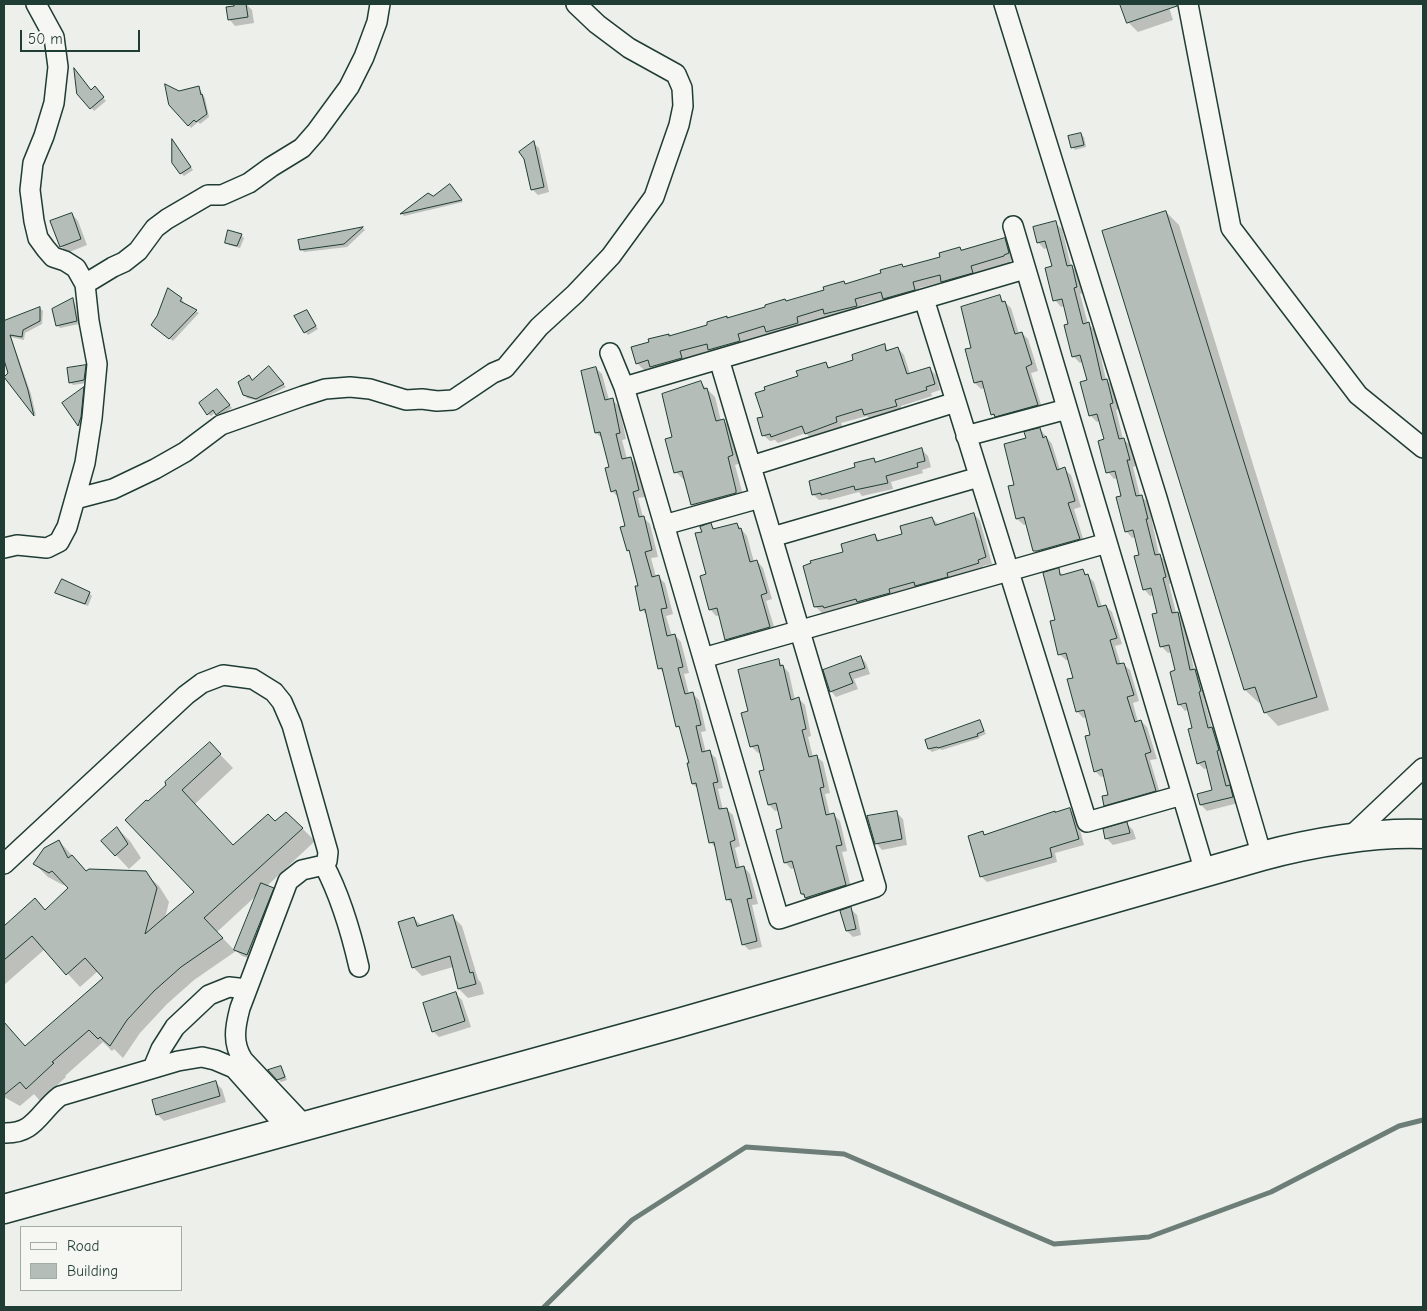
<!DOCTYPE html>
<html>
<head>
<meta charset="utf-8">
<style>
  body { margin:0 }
  #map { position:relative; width:1427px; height:1311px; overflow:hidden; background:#edefea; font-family:"Comic Neue",sans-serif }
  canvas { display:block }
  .frame { position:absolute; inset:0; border:5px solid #1f3d34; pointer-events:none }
  .legend { position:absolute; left:20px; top:1226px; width:162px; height:65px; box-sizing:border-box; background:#f6f6f2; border:1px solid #a0aca6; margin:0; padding:6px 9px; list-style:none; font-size:15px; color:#1f3d34 }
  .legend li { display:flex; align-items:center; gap:10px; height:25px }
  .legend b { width:25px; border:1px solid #a0aca6 }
  .scale { position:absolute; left:20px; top:30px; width:120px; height:22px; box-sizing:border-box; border:2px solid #1f3d34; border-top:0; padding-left:6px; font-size:15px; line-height:18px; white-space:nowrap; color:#1f3d34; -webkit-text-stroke:4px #f6f6f2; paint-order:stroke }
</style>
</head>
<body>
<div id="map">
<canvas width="1427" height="1311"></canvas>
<div class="frame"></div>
<ul class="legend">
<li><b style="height:6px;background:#f6f6f2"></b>Road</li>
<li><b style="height:14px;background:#b4bdb8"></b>Building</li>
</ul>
<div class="scale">50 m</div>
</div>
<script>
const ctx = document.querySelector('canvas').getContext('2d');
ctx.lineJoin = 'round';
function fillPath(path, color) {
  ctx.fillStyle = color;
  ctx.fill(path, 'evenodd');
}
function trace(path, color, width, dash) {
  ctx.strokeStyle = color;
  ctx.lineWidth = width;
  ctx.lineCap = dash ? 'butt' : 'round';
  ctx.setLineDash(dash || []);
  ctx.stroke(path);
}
const shadow = new Path2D(`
  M246 4 252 10 254 23 235 26 229 19 235 7V5Z
  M1122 4H1168L1173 20 1138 32 1128 22Z
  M199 88 205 98 209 117 200 124 198 122 191 128 170 105 179 92Z
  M97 91 106 101 94 111 79 93Z
  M1081 134 1084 137 1086 147 1075 150 1073 147Z
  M174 143 193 170 184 176 181 173Z
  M533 143 539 148 549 192 538 195 532 189Z
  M452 188 463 202 404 216 402 214 428 194 433 198Z
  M1166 212 1179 225 1329 710 1278 726 1265 712 1261 702 1259 703 1245 690Z
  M72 214 78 221 87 245 67 253 61 246Z
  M1055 223 1062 229 1071 266 1078 272 1083 293 1080 294 1088 324 1095 330 1106 380 1113 386 1119 409 1116 410 1123 439 1130 445 1136 466 1133 467 1140 496 1148 502 1159 555 1166 561 1172 583 1169 584 1176 613 1184 619 1194 670 1201 677 1207 698H1204L1212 728 1218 734 1231 789 1236 793 1238 803 1207 811 1201 805 1214 791 1208 768 1204 769 1198 763 1194 729 1189 709 1185 711 1179 704 1177 671 1172 652 1168 653 1162 647 1154 615 1159 614 1154 595 1150 596 1144 589 1141 556 1136 537 1132 538 1126 531 1123 497 1118 478 1114 479 1108 472 1105 440 1100 421 1097 422 1090 415 1088 381 1083 362 1080 363 1073 356 1070 325 1065 306 1061 307 1055 300 1053 267 1048 248 1044 249 1038 242ZM1192 702 1182 705V703Z
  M363 228 365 230 347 247 304 252 301 249 300 241Z
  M241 235 244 238 240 248 229 245 226 242Z
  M1004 239 1011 245 1015 259 1010 261V263L977 273 978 279 949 288 943 282 919 288 921 296 890 305 884 299 861 305 863 312 832 320 827 316 802 323 804 330 774 338 769 333 744 340 745 347 716 356 711 350 686 358 687 364 657 372 652 367 644 370 637 363 651 342 668 335 671 337 846 285 941 258 960 248 963 251Z
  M999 297 1011 308 1019 334 1022 333 1028 339 1038 371 1031 373 1043 411 998 420 992 414 985 388 981 389 975 383 973 349Z
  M181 299 184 302 182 303 199 313 173 341 156 328Z
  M72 300 75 303 79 324 60 328 57 325Z
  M40 308 43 311 42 324 25 333 24 340 11 337 31 394 36 416 5 377 10 373 4 356V318L6 321Z
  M306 311 318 329 308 335 305 332Z
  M884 346 889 351 898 348 904 355 910 374 929 368 936 375 940 390 931 393 932 396 901 406 902 412 871 420 867 416 841 423 843 428 812 440 806 433 778 443 775 440 770 441 763 435 765 417 799 377 825 363 831 369 855 361Z
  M85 367 88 369 87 383 73 385 70 382Z
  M269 368 286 387 259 401 247 398 244 394 253 381Z
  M596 368 602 374 609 400H612L619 406 626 439 622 440 627 459 630 458 637 465 645 497 638 498 643 517 650 524 658 557 651 558 656 577H658L665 583 673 614 666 616 672 636 675 635 681 642 689 673 684 674 689 694H693L699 700 706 731 701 732 706 753 709 752 716 758 723 788 718 789 723 810 726 809 733 815 740 846 735 848 740 868 744 867 750 874 758 904 752 905 762 947 749 950 743 944 734 906 728 900 716 848 710 842 699 790 693 784 690 764 682 731 677 726 665 674 659 668 648 616 642 610 639 587 631 553 628 550 626 527 619 498 612 491 610 468 603 439 596 433 583 371Z
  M701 383 715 397 721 421H724L732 429 741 463 735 465 744 499 701 513 693 504 686 480H684L676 472 674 438Z
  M83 388 86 391 83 420 81 428 64 403Z
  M220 393 232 408 220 416 216 412 211 416 208 414Z
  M1040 429 1052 444 1060 470 1064 469 1071 475 1081 507 1074 509 1085 545 1041 557 1034 550 1027 524 1024 525 1017 519 1009 487 1016 486 1027 439Z
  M921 449 928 456 931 467 922 470 923 473 891 482 893 489 862 496 859 492 829 500 827 499 819 500 813 494 874 459 877 462Z
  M974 514 980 521 992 564 983 566 984 570 831 614 829 612 822 613 816 607 844 553 875 536 880 541 904 534 932 518 939 525Z
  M737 524 747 536 754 562 757 561 763 568 772 599 766 601 776 633 733 646 726 639 720 615 716 616 710 609 703 533 711 525 716 530Z
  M1058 570 1064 576 1082 570 1094 582 1102 607 1106 606 1112 612 1122 644 1115 646 1121 665 1123 664 1130 670 1139 701 1133 703 1138 722 1141 721 1147 727 1157 759 1150 760 1161 797 1111 811 1105 805 1110 795 1105 776 1101 777 1095 771 1092 736 1087 717 1083 718 1077 711 1074 679 1069 660H1066L1059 654 1056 621Z
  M56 593H89L92 596 88 606 59 595Z
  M861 657 866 663 870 674 854 679 858 689 836 697 831 691Z
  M778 660 789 673 795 700 799 699 805 705 811 736 808 737 813 757 816 756 823 762 830 793 825 794 830 815 833 814 840 821 847 851 842 852 852 891 808 900 802 894 795 868 791 869 785 862 784 829 779 810 775 811 769 805 766 771 761 752 758 753 751 746 750 712Z
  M980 722 986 734 979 737 980 738 942 750 940 749 932 752 929 749Z
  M210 744 233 768 195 804 233 846 275 823 302 828 315 841 267 886 273 889 279 895 254 960 242 956 236 951 194 980 167 1004 140 1033 123 1058 114 1049 112 1051 103 1042 65 1076 66 1077 40 1101 34 1094 20 1106 4 1097V1022L25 1047 104 978 98 971 80 987 45 949 4 985V928L35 900 46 911 70 888 66 884 63 885 48 877 35 864 59 841 87 872 145 873 159 886 169 902 165 918 196 892 147 803ZM258 894 235 951 217 932Z
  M1070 809 1076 815 1084 845 1055 853 1057 862 987 882 981 876 982 833 986 836Z
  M896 812 903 819 907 845 882 850 876 843Z
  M1127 824 1133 830 1136 839 1113 845 1106 838Z
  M117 828 130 841 141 858 129 869 103 841Z
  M851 909 857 915 861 935 853 937 847 931Z
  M453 917 462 926 478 979 481 983 484 994 468 998 459 989 453 967 422 976 413 967 414 918 422 926Z
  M456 994 462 1000 471 1027 439 1037 433 1031Z
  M281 1067 283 1070 287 1080 281 1082 270 1071Z
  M215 1082 222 1089 226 1102 164 1121 157 1114Z`);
const stream = new Path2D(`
  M544 1307 632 1220 746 1147 844 1154 1054 1244 1149 1237 1271 1192 1399 1126 1423 1120`);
const building = new Path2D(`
  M233 4H246L248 17 228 20 226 7 234 6Z
  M1120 4H1177V6L1127 23Z
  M74 68 91 90 95 86 104 97 90 109 77 94Z
  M165 84 179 91 199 86 201 95 202 94 207 114 196 122 194 120 188 126 169 105Z
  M1081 133 1084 145 1071 148 1068 136Z
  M172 139 191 167 180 174 172 163Z
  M534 141 544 187 531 190 524 159 519 152Z
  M450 184 462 200 400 214 428 193 433 196Z
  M1166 211 1317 697 1264 713 1255 687 1244 690 1102 231Z
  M72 213 81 239 60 247 50 221Z
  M1056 221 1067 266 1072 265 1077 287 1074 288 1083 324 1089 322 1102 380 1107 379 1113 403 1110 404 1119 439 1124 438 1130 460H1127L1136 496 1142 495 1148 519H1146L1155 555 1160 554 1166 577 1163 578 1172 613 1178 612 1190 670 1195 669 1201 691 1199 692 1208 728 1212 727 1219 750 1217 751 1226 786 1230 785 1233 797 1200 805 1197 794 1212 790 1205 761 1197 764 1188 729 1192 728 1186 703 1178 705 1170 672 1175 670 1169 645 1160 647 1152 614 1157 613 1151 588 1143 590 1134 556 1139 555 1133 530 1125 532 1116 497 1121 496 1115 471 1106 473 1098 441 1104 439 1097 414 1089 416 1080 382 1087 380 1080 355 1072 357 1064 325 1068 324 1062 299 1053 301 1045 268 1052 266 1045 241 1037 243 1033 227Z
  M363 227 344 244 300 250 298 240Z
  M228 230 242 234 237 246 225 243Z
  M1005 238 1009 253 1004 255V256L971 266 973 273 941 282 940 275 913 282 915 290 883 299 881 292 855 299 857 306 824 314 823 309 797 317 798 323 766 332 764 326 738 334 740 341 708 350 707 344 680 351 682 358 650 367 648 360 636 364 631 347 649 342 648 339 669 334V336L707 325V322L727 316V318L765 307V305L785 299 786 301 824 290 823 287 844 281 845 284 881 273 880 270 902 264 903 267 940 257 939 253 960 247 961 250Z
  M168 288 182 298 180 301 197 310 169 339 151 325 157 316Z
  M1000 295 1002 302 1005 301 1015 334 1022 332 1032 364 1026 367 1038 405 995 417 994 414 991 415 982 381 974 383 965 349 971 348 961 307Z
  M73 298 77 321 56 326 52 309Z
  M40 307V321L23 330 22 337 10 335 28 390 34 416 4 377 8 373 4 360V321Z
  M307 310 316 326 304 333 294 316Z
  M885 344 886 351 898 347 907 374 930 367 935 384 926 387 927 390 895 400 897 406 864 415 862 409 836 417 837 422 805 434 802 426 771 437 770 434 762 436 757 418 763 417 755 393 765 390 764 387 798 376 796 371 826 362 828 368 853 360 852 355Z
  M86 365 84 380 69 383 67 368Z
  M269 366 284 384 256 399 243 395 238 382 249 375 252 380Z
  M596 367 605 400 613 398 620 433 616 434 622 459 631 457 639 490 633 492 639 517 644 516 652 550 645 552 652 577 659 575 667 608 661 609 667 636 675 634 683 667 678 668 685 694 693 692 701 725 696 726 702 752 710 750 718 782 713 783 719 809 727 808 735 840 730 842 736 868 744 866 752 898 747 899 757 941 742 945 731 899 726 900 714 842 709 843 696 783 692 784 687 763H689L679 726 676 727 662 668 658 669 645 609 640 611 635 586H638L629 550 627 551 620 527 625 526 616 490 611 492 605 468 609 467 600 432 595 433 581 371Z
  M701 381 704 389 707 388 716 421 724 419 733 455 728 457 736 490V493L691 505 682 471 674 473 665 439 672 437 662 394Z
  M84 387 81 417 78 426 62 403Z
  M217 389 230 405 216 415 213 410 207 415 199 403Z
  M1040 428 1043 438 1046 436 1057 470 1065 467 1075 501 1068 503 1080 539 1037 551H1033L1024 517 1016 519 1008 486 1014 485 1004 444 1026 438 1024 432Z
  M922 448 925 461 917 463 918 467 886 476 888 483 855 490 854 486 821 495V493L812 495 809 481 855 467 854 463 874 458 875 462Z
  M974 513 986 557 978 560 979 563 947 573 948 577 915 586 914 582 889 589 890 593 857 602 856 599 824 608 823 606 814 607 803 566 811 563 810 561 843 552 841 544 875 534 877 541 902 534 900 526 932 517 935 525Z
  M711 523 713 529 737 523 739 529 741 528 750 562 757 560 767 593 761 595 770 627 725 640 717 608 709 610 700 576 706 574 695 533 702 532 700 527Z
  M1059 568 1060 575H1062L1083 569 1085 575 1088 574 1098 607 1106 605 1117 638 1110 640 1117 664 1124 663 1134 695 1127 697 1135 722 1141 720 1151 752 1145 754 1156 791 1104 806 1102 796 1108 795 1102 769 1094 772 1085 736 1090 735 1084 710 1076 712 1067 679 1073 678 1066 653 1058 655 1050 621 1055 620 1043 573Z
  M62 579 90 592 85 604 55 593Z
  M861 656 865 668 849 673 853 683 830 692 823 670Z
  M779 659 780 666 783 665 791 700 799 697 806 729 802 730 809 757 817 755 824 787 820 788 826 815 834 813 842 845 836 846 846 885 805 898 804 894H801L792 861 784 863 776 830 782 828 776 803 768 805 759 771 764 770 758 745 750 747 741 713 748 711 738 670Z
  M980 720 984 731 977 734 978 736 938 748 937 747 928 749 925 740Z
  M210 742 221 754 182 790 233 845 268 814 275 821 286 812 303 828 204 918 223 938 181 967 154 991 127 1020 110 1046 100 1037 98 1039 89 1030 52 1062 54 1063 26 1089 20 1082 4 1095V1022L25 1046 103 978 85 958 66 975 32 936 4 960V926L35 898 45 910 68 888 52 871 49 873 33 864 44 848 59 840 68 858 72 855 86 871 89 869 146 871 157 888 145 934 194 892 125 820 146 800 148 801 166 785 165 782Z
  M1070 808 1079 839 1050 848 1052 857 980 877 968 836 983 831 984 835 1055 811V812Z
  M897 811 902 839 875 844 867 816Z
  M1127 822 1130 833 1105 839 1103 829Z
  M117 827 128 844 115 856 101 841Z
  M261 883 274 888 247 955 234 950Z
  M851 907 856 929 846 931 840 911Z
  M453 915 470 973 473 972 476 984 458 989 450 956 412 968 398 922 414 917 417 926Z
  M456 992 465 1021 432 1032 423 1003Z
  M281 1066 285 1077 277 1080 268 1070Z
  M216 1081 220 1096 156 1115 152 1100Z`);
const minor = new Path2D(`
  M1004 4 1157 498 1262 856
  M1188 4 1231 228 1358 395 1423 448
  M1013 226 1205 872
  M85 284 113 267 124 262 138 251 155 228 167 219 208 195H222L249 183 271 167 302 148 316 132 349 87 364 57 377 22 380 4
  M924 299 1087 822 1182 795
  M610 353 624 387 779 919 876 887 719 359
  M624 387 1025 269
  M966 436 1067 409
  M751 466 956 402
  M75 499 113 489 155 469 185 452 221 425 303 396 325 389 350 387 370 389 406 400 422 399 437 401 453 400 493 373 505 368 539 327 575 294 611 256 654 197 679 125 683 106 682 88 676 74 629 48 597 24 576 4
  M664 525 760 498
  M772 537 979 477
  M4 548 17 545 47 548 59 542 67 527 85 463 92 418 97 364 89 321 85 284 76 268 65 261 53 257 46 249 38 238 34 221 30 190 33 163 44 136 54 103 58 67 54 37 36 4
  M703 658 1107 543
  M1348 839 1423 768
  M4 864 186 695 202 683 223 675 253 679 274 692 282 702 292 725 328 852 327 861 324 865 302 870 288 881 240 1008C235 1027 232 1043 243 1060L305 1126
  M324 865C341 897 351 932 359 967
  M153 1068 161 1049 175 1027 209 995 229 987 247 989
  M4 1133C35 1134 39 1112 60 1096L178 1061 202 1057 215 1060 234 1068 290 1131`);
const highway = new Path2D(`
  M4 1209 675 1024 1262 856C1310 843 1373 832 1423 834`);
fillPath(shadow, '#0003');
trace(stream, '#6c7e77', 5);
fillPath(building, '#b4bdb8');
trace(building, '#1f3d34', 1);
trace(minor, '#1f3d34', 22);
trace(highway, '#1f3d34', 31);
trace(minor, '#f6f6f2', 19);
trace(highway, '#f6f6f2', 28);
</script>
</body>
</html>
